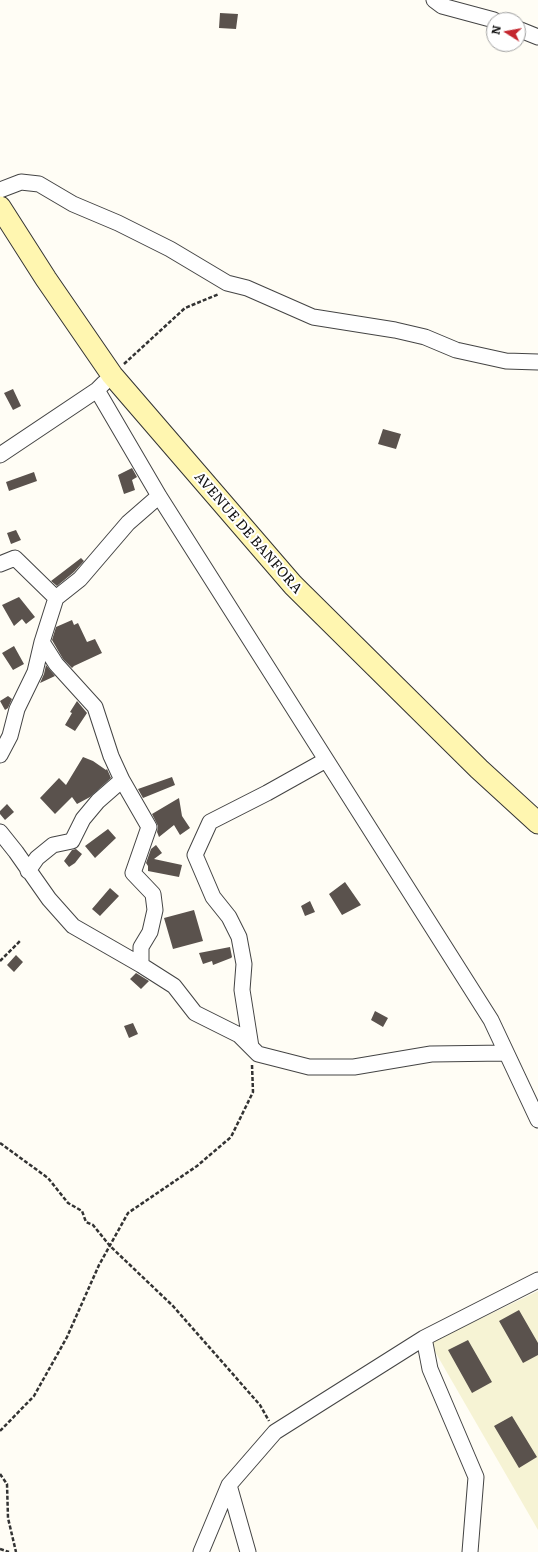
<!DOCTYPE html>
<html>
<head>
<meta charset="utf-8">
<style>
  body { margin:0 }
  #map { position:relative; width:538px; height:1552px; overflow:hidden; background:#fffdf5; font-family:Literata,serif }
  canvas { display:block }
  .north { position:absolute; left:486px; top:12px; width:40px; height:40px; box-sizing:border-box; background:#fff; border:1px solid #a0a0a0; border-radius:50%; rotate:281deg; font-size:11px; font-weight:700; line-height:16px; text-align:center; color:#111 }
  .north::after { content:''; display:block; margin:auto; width:14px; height:18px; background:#c4262e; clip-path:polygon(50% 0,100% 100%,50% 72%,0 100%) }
</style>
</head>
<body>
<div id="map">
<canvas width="538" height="1552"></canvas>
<div class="north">N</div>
</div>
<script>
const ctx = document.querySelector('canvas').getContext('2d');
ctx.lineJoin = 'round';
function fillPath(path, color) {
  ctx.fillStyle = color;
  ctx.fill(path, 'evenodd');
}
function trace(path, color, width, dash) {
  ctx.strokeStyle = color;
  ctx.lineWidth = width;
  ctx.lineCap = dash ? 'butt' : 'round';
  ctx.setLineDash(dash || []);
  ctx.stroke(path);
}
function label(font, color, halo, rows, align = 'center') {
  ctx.font = font + ' Literata,serif';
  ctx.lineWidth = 4;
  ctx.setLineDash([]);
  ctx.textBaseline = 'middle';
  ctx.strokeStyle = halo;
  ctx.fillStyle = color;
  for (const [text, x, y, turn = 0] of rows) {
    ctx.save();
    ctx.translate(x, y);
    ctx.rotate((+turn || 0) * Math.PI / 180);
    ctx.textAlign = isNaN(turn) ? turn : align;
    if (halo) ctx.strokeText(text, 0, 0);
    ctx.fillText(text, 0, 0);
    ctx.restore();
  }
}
const farmland = new Path2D(`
  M538 1291V1530L430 1343Z`);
const building = new Path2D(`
  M220 13 238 14 236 29 219 28Z
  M13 389 21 406 13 410 4 393Z
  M383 429 401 434 396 449 378 444Z
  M132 468 137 477 132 480 135 490 124 494 118 475Z
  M34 472 37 481 9 491 6 482Z
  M16 530 21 540 11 544 7 533Z
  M81 558 84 561 74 572 57 586 51 581Z
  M19 597 35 617 26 624 22 619 14 626 2 605Z
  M72 620 74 625 78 623 87 642 95 639 102 653 74 666 72 668 63 659 52 640 56 627Z
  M14 646 24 664 13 670 2 653Z
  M46 665 55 676 40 683 44 674Z
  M8 696 12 699 8 708 5 710 0 701Z
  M77 701 87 713 75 731 65 725 72 713 70 712Z
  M83 757 93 761 106 770 107 769 111 778 90 797 77 804 72 797 55 814 40 798 59 778 66 785Z
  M172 777 175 785 143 798 138 789Z
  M179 798 182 816 190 828 180 835 174 825 159 837 157 832 158 826 152 814Z
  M7 804 14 812 5 820 0 814V811Z
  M108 829 116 838 95 858 85 846Z
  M156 845 162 853 154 859 182 865 179 877 148 871V866L146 863 151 849Z
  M76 849 82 854 75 863 69 867 64 861 72 850Z
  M345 882 361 905 342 915 329 894Z
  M110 888 119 896 100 916 92 909Z
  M310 901 315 912 305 916 301 906Z
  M194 910 203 941 173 949 164 918Z
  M230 947 232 957 231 958 213 965 212 961 203 964 199 953Z
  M16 955 23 962 14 972 7 965Z
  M136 973 149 981 141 989 130 979Z
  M375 1011 388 1018 383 1027 371 1020Z
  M133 1023 138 1034 129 1038 124 1026Z
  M519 1310 538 1343V1355L523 1363 499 1321Z
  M468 1340 492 1382 472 1393 448 1350Z
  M512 1416 537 1457 519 1468 494 1426Z`);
const path = new Path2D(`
  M124 364 185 308 219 294
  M0 961 21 940
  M0 1143 48 1178 68 1203 82 1211 86 1222 93 1225 110 1246 173 1306 260 1405 269 1421
  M0 1431 34 1396 67 1337 99 1265 128 1213 197 1166 231 1137 253 1092 252 1065
  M0 1474 7 1484 8 1518 16 1552
  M0 1549 9 1552`);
const street = new Path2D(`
  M434 0 442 6 494 20
  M518 29 538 37
  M0 190 21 182 39 184 73 204 118 223 170 249 227 283 247 288 313 317 395 330 425 337 456 350 506 361 538 362
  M97 390 159 496 491 1020 538 1120
  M0 455 97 390 104 383
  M0 564 15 558 56 598
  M0 755 10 736 17 709 35 672 42 642 56 598 80 579 128 523 159 496
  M122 780 149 827 133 873 153 894 155 910 150 932 141 947V965
  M0 832 16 852 49 899 73 926 141 965 174 986 195 1013 239 1035 258 1054 309 1067H354L431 1054 506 1053
  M28 871 37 858 53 845 72 841 83 819 98 801 122 780 111 756 95 707 56 664 42 642
  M251 1047 242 990 244 964 239 937 229 917 213 897 195 855 210 822 267 793 326 760
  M424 1338 430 1369 476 1477 470 1552
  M229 1485 248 1552
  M201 1552 229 1485 275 1432 424 1338 538 1280`);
const secondary = new Path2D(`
  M0 207 46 279 112 375 293 585 479 769 538 823`);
const streetNames = [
  ["AVENUE DE BANFORA",248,533,49]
];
fillPath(farmland, '#f6f3d4');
fillPath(building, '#5a524d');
trace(street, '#444', 17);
trace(secondary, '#333', 23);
trace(path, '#333', 2.5, [4, 2]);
trace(street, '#fff', 15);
trace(secondary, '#fff6b0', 21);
label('14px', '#111', '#fff', streetNames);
</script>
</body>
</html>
